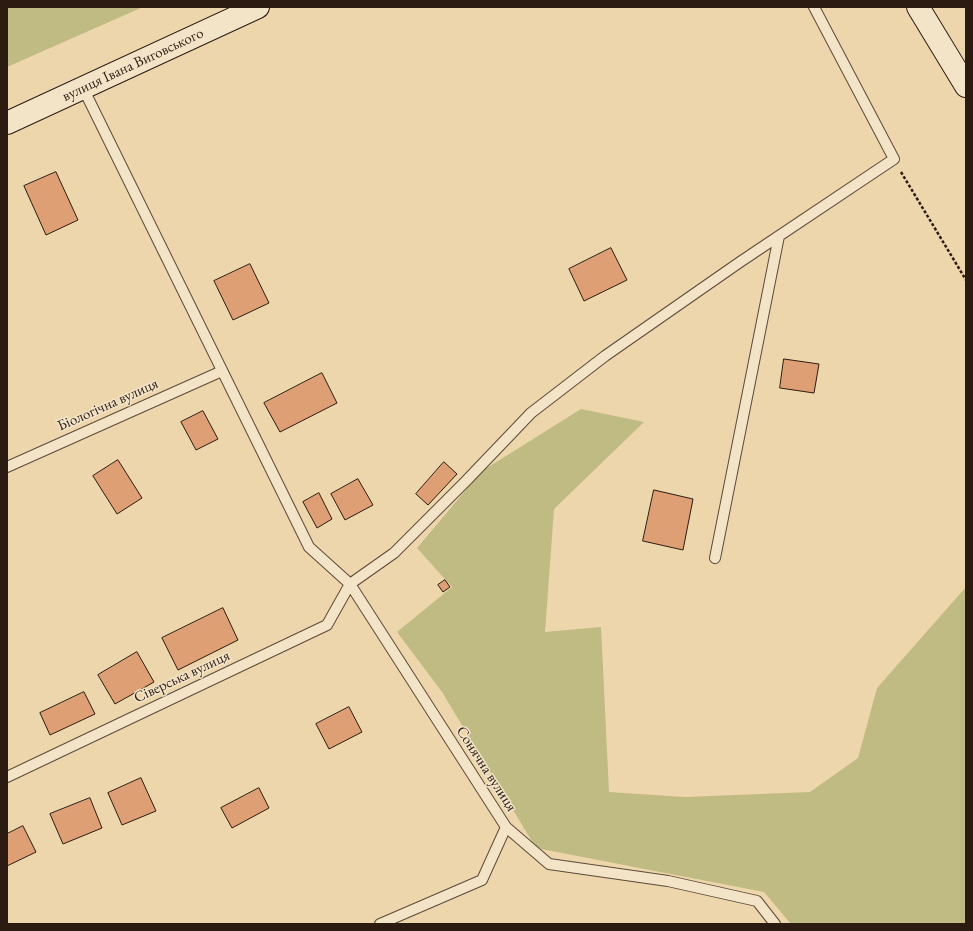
<!DOCTYPE html>
<html>
<head>
<meta charset="utf-8">
<style>
  body { margin:0 }
  #map { position:relative; width:973px; height:931px; overflow:hidden; background:#edd6ab; font-family:"EB Garamond",serif }
  canvas { display:block }
  .frame { position:absolute; inset:0; border:8px solid #2b1b11; pointer-events:none }
</style>
</head>
<body>
<div id="map">
<canvas width="973" height="931"></canvas>
<div class="frame"></div>
</div>
<script>
const ctx = document.querySelector('canvas').getContext('2d');
ctx.lineJoin = 'round';
function fillPath(path, color) {
  ctx.fillStyle = color;
  ctx.fill(path, 'evenodd');
}
function trace(path, color, width, dash) {
  ctx.strokeStyle = color;
  ctx.lineWidth = width;
  ctx.lineCap = dash ? 'butt' : 'round';
  ctx.setLineDash(dash || []);
  ctx.stroke(path);
}
function label(font, color, halo, rows, align = 'center') {
  ctx.font = font + ' "EB Garamond",serif';
  ctx.lineWidth = 3;
  ctx.setLineDash([]);
  ctx.textBaseline = 'middle';
  ctx.strokeStyle = halo;
  ctx.fillStyle = color;
  for (const [text, x, y, turn = 0] of rows) {
    ctx.save();
    ctx.translate(x, y);
    ctx.rotate((+turn || 0) * Math.PI / 180);
    ctx.textAlign = isNaN(turn) ? turn : align;
    if (halo) ctx.strokeText(text, 0, 0);
    ctx.fillText(text, 0, 0);
    ctx.restore();
  }
}
const green = new Path2D(`
  M7 7H143L7 67Z
  M581 409 644 422 554 509 545 632 601 627 609 792 685 797 810 792 858 758 877 688 966 587V924H791L764 892 536 848 442 692 397 632 452 587 417 548 482 471Z`);
const building = new Path2D(`
  M56 172 78 220 46 235 24 186Z
  M611 248 627 280 584 301 569 269Z
  M250 264 269 303 233 320 214 281Z
  M784 359 819 364 814 393 780 388Z
  M322 373 337 403 280 432 264 403Z
  M203 411 218 439 196 450 181 422Z
  M118 460 142 498 117 514 93 476Z
  M444 462 457 474 428 505 416 494Z
  M358 479 373 505 345 520 331 494Z
  M654 490 693 499 683 550 643 541Z
  M319 493 332 519 317 528 303 502Z
  M445 580 450 587 443 592 438 585Z
  M223 608 238 640 178 670 162 638Z
  M137 652 154 682 115 704 98 675Z
  M84 692 95 714 50 735 40 713Z
  M349 707 362 732 329 749 316 724Z
  M141 778 156 811 122 825 108 793Z
  M259 788 269 808 232 828 221 808Z
  M90 798 102 828 63 844 50 814Z
  M23 826 36 852 7 866V834Z`);
const path = new Path2D(`
  M901 172 966 280`);
const lane = new Path2D(`
  M83 88 309 547 350 584 506 827 482 880 380 924
  M7 467 222 371
  M715 558 779 236
  M7 777 327 625 350 584 394 553 466 481 531 413 605 356 740 262 894 159 814 7
  M506 827 549 864 668 881 757 901 775 924`);
const secondary = new Path2D(`
  M918 7 966 86
  M7 123 258 7`);
const streetNames = [
  ["вулиця Івана Виговського",133,65,-25],
  ["Біологічна вулиця",108,405,-24],
  ["Сіверська вулиця",182,677,-25],
  ["Сонячна вулиця",486,769,57]
];
fillPath(green, '#c0bb83');
fillPath(building, '#de9f75');
trace(building, '#2b1b11', 1);
trace(lane, '#5c4a38', 12);
trace(secondary, '#2b1b11', 24);
trace(path, '#2b1b11', 2.5, [3, 2]);
trace(lane, '#f3e4c8', 10);
trace(secondary, '#f3e4c8', 22);
label('15px', '#2b1b11', '#f3e4c8', streetNames);
</script>
</body>
</html>
